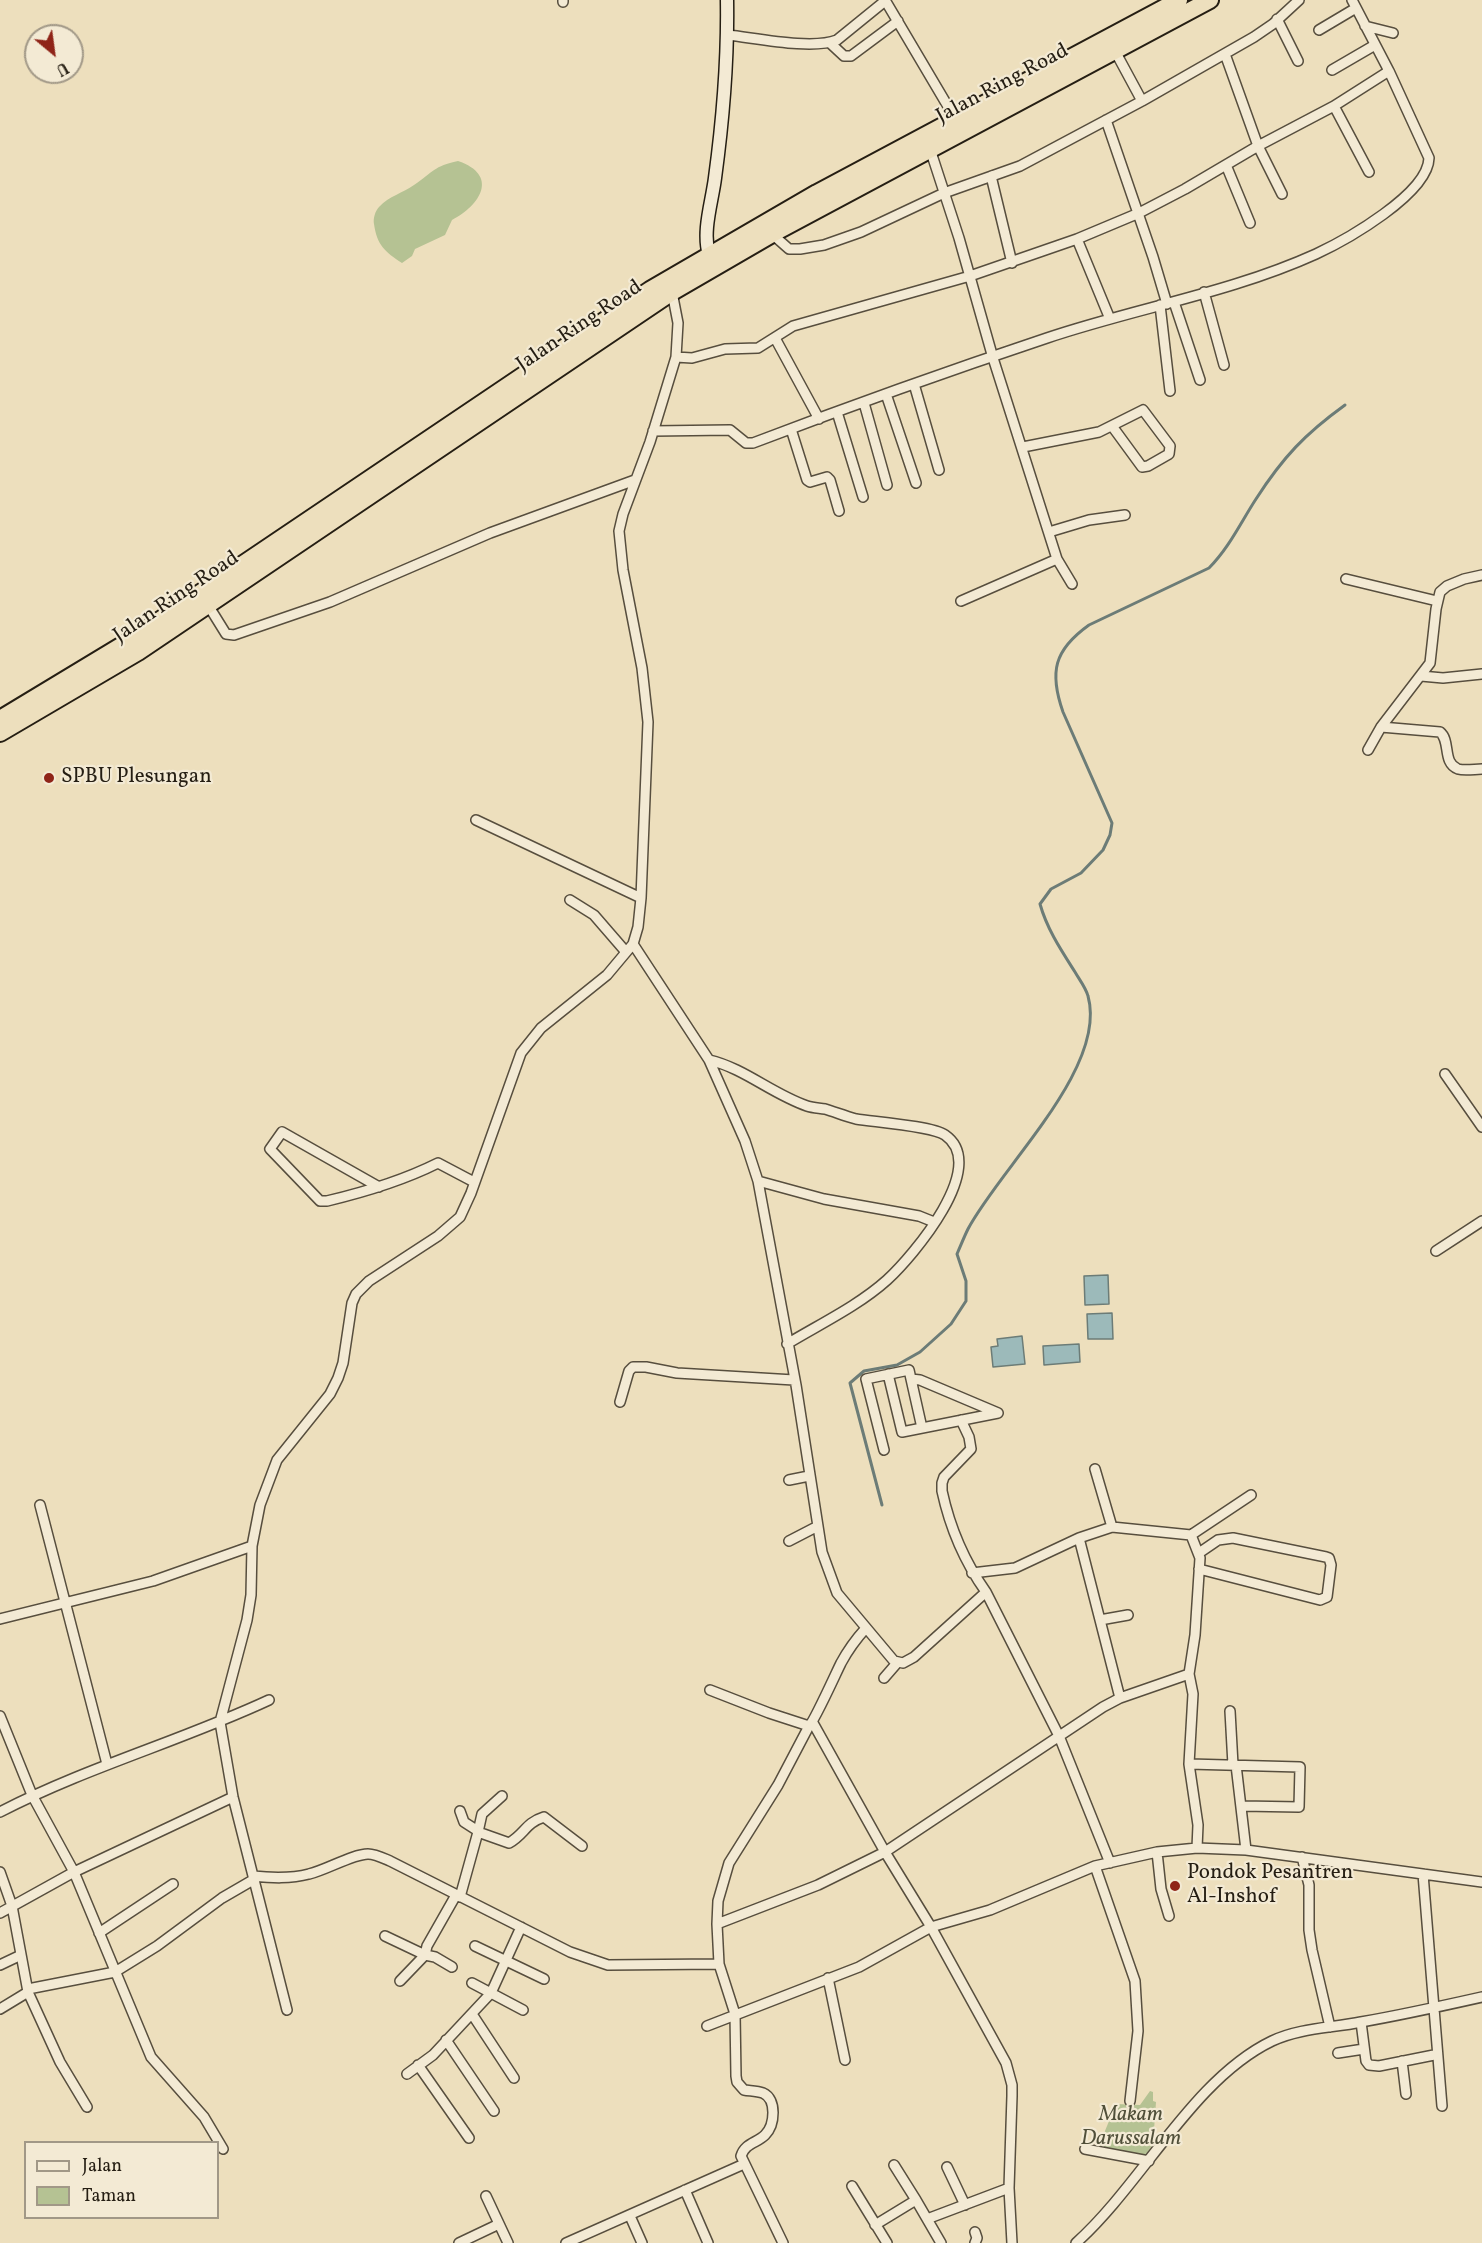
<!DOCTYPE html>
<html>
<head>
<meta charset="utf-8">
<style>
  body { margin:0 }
  #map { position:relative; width:1482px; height:2243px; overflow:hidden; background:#eddfbd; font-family:Vollkorn,serif }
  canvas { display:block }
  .legend { position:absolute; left:24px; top:2141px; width:195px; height:78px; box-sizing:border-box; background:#f3ead4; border:2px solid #a19887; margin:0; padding:8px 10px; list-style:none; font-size:18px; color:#251e13 }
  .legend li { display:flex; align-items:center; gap:12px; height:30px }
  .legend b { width:30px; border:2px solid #a19887 }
  .north { position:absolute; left:24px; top:24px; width:60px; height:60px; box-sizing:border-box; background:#f3ead4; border:2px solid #a19887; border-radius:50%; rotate:151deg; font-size:16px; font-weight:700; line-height:24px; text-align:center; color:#251e13 }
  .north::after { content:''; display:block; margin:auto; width:21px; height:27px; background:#8f2418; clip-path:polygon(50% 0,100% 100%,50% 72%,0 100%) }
</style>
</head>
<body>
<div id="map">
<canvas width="1482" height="2243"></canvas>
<ul class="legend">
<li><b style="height:8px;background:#f3ead4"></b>Jalan</li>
<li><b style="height:16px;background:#b5c293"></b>Taman</li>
</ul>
<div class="north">U</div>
</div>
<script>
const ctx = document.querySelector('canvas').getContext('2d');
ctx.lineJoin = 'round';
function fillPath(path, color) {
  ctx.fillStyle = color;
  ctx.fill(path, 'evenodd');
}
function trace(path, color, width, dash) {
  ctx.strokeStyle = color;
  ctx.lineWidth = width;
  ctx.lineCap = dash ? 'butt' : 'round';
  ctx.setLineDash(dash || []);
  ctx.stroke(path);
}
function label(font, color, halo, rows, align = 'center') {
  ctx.font = font + ' Vollkorn,serif';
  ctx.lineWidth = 4.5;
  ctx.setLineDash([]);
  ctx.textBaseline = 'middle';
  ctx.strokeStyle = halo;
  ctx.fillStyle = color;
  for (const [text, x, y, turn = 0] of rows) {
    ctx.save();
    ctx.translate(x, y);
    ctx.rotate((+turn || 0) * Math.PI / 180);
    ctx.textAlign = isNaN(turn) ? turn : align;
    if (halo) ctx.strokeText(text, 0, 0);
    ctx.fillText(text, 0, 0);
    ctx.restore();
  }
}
const green = new Path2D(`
  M458 161C499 175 481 205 452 220L445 235 415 249 412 256 402 263C385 252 377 245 374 224 373 219 375 211 379 207 389 196 403 193 414 185 433 172 434 166 458 161Z
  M1150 2091 1153 2092V2101L1156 2102 1153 2144 1145 2156 1098 2148 1116 2104 1140 2105Z`);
const water = new Path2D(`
  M1108 1275 1109 1304 1085 1305 1084 1276Z
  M1112 1313 1113 1339H1088L1087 1314Z
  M1022 1336 1025 1364 993 1367 991 1347 998 1346 997 1339Z
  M1079 1344 1080 1362 1044 1365 1043 1346Z`);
const stream = new Path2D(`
  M882 1505 850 1383 864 1371 897 1365 920 1352 951 1324 966 1301V1281L957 1254C961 1245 964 1237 968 1229 1000 1168 1108 1068 1088 996 1086 988 1079 979 1075 972 1061 950 1047 929 1040 904L1051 889 1081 873 1103 850 1110 835 1112 823 1063 712C1049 672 1054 650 1089 625L1209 568C1229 548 1241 522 1256 499 1283 457 1305 434 1345 405`);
const street = new Path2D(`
  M563 0V2
  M885 0 956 120
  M1277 19 1298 61
  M1365 26 1393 33
  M1319 30 1356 8
  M728 35C756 38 812 50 837 40L885 1
  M830 43 844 56H851L898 21
  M1115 51 1142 101
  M1225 54 1258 146 1282 194
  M1332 70 1375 45
  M1334 106 1369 172
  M1106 120 1153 257 1167 304
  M930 149 959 238 993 358 1057 559 1072 584
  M1226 165 1250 223
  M991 176 1012 263
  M772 234 789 249H800L824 245 861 232 944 193 1020 166 1142 101 1254 37 1273 24 1299 0
  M1077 239 1110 319
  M1204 292 1224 365
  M1174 302 1200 380
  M1160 305 1170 391
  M775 338 819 419
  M676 357 692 358 725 349 758 348 793 326 970 276 1077 239 1139 213 1185 189 1258 146 1334 106 1389 71
  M914 384 939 470
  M886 394 916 483
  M864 403 887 485
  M837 412 863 497
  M791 429 807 480 810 482 827 477 830 480 839 511
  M653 431 730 430 746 443H753C850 406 948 371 1047 338 1136 308 1230 293 1316 254 1346 240 1428 194 1429 158L1389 71 1352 0
  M1023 447 1099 432 1143 410 1170 446 1169 454 1148 466 1142 467 1112 426
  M1049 532 1089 520 1125 515
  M1346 579 1437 601
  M961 601 1057 559
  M208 605 226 634 234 635 330 602 490 533 635 480
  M1421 676 1443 678 1482 674
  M1381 727 1440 732C1451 741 1442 763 1458 769 1465 771 1475 769 1482 769
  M1368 750 1381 727 1430 663 1436 609 1440 592 1447 586 1464 579 1482 575
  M476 820 641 898
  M570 900 594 915 626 952
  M633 944 709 1060 745 1141 758 1181 796 1385 822 1552 837 1593 894 1661 903 1663 914 1657 986 1592 1059 1736 1110 1863
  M709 1060C744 1068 772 1094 807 1106 813 1108 819 1108 825 1109 835 1112 845 1116 856 1119 875 1122 932 1126 945 1135 990 1166 913 1256 887 1280 858 1306 820 1324 787 1344
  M1445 1074 1482 1127
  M758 1181 824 1199 919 1216 934 1222
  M379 1187 282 1132 270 1149 320 1201H327C365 1192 402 1181 438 1163L474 1182
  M1436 1251 1482 1221
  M888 1374 902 1432 998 1413
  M620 1402 629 1371 633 1367H646L677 1373 794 1380
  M961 1420 969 1437 971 1449 944 1477 942 1483V1491C950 1528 964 1561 986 1592
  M922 1428 911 1379 920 1380 998 1413
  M884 1450 866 1379 909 1370 911 1379
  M1095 1469 1112 1527
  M789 1480 809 1476
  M40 1505 107 1764
  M1191 1535 1200 1558 1195 1635 1189 1674 1193 1694 1189 1764 1198 1825 1197 1848
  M1079 1538 1120 1698
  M789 1541 818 1526
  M1199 1553 1218 1540 1233 1538 1326 1557 1329 1558 1331 1565 1327 1597 1320 1600 1199 1569
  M972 1573 1015 1568 1079 1538 1112 1527 1191 1535 1251 1495
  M0 1619 153 1581 252 1546
  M1100 1620 1128 1615
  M884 1678 897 1663
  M710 1690 769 1713 809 1726
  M1230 1711 1233 1765
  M0 1716 32 1795 74 1872 151 2057 204 2117 223 2149
  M813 1723 885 1852 931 1927 1006 2063 1012 2085V2096L1009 2188 1012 2243
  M1189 1764 1300 1767 1299 1807 1242 1806
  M1236 1765 1246 1850
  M460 1811 464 1822 478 1831
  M0 1812C87 1767 181 1741 269 1700
  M478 1832 482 1814 502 1796
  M1157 1852 1161 1889 1169 1916
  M1302 1857 1309 1885V1930L1312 1950 1330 2027
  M1095 1866 1135 1981 1138 2031 1130 2101
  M0 1872 12 1906 28 1992 60 2062 87 2107
  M1423 1874 1442 2106
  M253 1876C272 1878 290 1879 309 1874 326 1870 353 1854 368 1854 375 1854 383 1858 390 1861L570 1952 608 1965 719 1964
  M460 1897 478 1832 509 1843C525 1834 525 1823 544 1817L582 1846
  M0 1913 74 1872 233 1797
  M717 1924 818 1885 885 1852 1103 1707 1120 1698 1189 1674
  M99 1933 173 1884
  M385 1936 425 1955 427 1946 456 1895
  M475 1946 544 1979
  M0 1965 21 1955
  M828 1978 845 2060
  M400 1981 425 1955 435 1957 452 1967
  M472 1983 523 2010
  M28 1989 115 1972 157 1946 222 1898 253 1880
  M0 2009 28 1992
  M287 2010 233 1797 220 1722 247 1620 251 1595 252 1546 260 1505 277 1460 330 1394 338 1378 343 1363 352 1303 356 1294 369 1281 438 1236 460 1217 471 1193 521 1053 541 1028 607 975 633 944 638 927 641 898 648 722 642 668 623 570 619 531 623 514 650 442 676 357 678 323 672 292
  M472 2014 514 2078
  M1361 2022 1366 2061 1369 2065 1379 2066 1434 2055
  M707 2026 859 1967 931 1927 990 1910 1095 1866 1157 1852 1197 1848 1246 1850 1482 1882
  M446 2040 494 2111
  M1338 2053 1364 2049
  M1402 2061 1406 2094
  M418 2065 469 2138
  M407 2074 433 2055 491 1993 521 1927
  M1085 2149 1149 2161
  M894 2165 916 2200
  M947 2167 965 2205
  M852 2186 887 2243
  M685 2190 708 2243
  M486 2196 508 2243
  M630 2216 642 2243
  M927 2219 1009 2188
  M875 2225 916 2200 941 2243
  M459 2243 499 2224
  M566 2243 744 2164
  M783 2243 741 2156C745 2143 757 2143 765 2135 775 2125 777 2099 763 2093 757 2091 750 2091 744 2090L737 2082 736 2076 735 2014 719 1964 717 1924 718 1901 729 1863 778 1785 809 1726C814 1722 836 1673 841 1663 848 1650 856 1639 866 1628
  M975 2243 977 2238 975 2232
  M1076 2243C1142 2184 1193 2079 1272 2041 1299 2028 1332 2028 1361 2022 1402 2015 1442 2006 1482 1997`);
const secondary = new Path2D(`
  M709 255C702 231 712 202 715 178 723 119 728 59 727 0`);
const highway = new Path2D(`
  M0 719 129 641 650 290 817 193 1179 0
  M0 733 138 652 672 292 772 234 1210 0`);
const markers = [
  [49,778,6,"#8f2418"],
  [1175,1886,6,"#8f2418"]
];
const streetNames = [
  ["Jalan Ring Road",1003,85,-28],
  ["Jalan Ring Road",580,327,-34],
  ["Jalan Ring Road",177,598,-34]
];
const poiNames = [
  ["SPBU Plesungan",61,778],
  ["Pondok Pesantren",1187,1874],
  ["Al-Inshof",1187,1898]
];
const parkNames = [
  ["Makam",1131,2116],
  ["Darussalam",1131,2140]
];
fillPath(green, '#b5c293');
fillPath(water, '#9cbaba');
trace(water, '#6c7c77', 1.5);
trace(stream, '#6c7c77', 3);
trace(street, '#574e3e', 12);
trace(secondary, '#251e13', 15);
trace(highway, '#251e13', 20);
trace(street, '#f3ead4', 9);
trace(secondary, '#f3ead4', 12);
trace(highway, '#eddfbd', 16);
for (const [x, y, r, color] of markers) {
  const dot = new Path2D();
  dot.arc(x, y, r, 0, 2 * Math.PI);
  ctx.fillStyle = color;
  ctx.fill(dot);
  trace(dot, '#f3ead4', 2);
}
label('21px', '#251e13', '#f3ead4', streetNames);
label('21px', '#251e13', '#f3ead4', poiNames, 'left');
label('italic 21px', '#504f39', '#f3ead4', parkNames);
</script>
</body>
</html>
